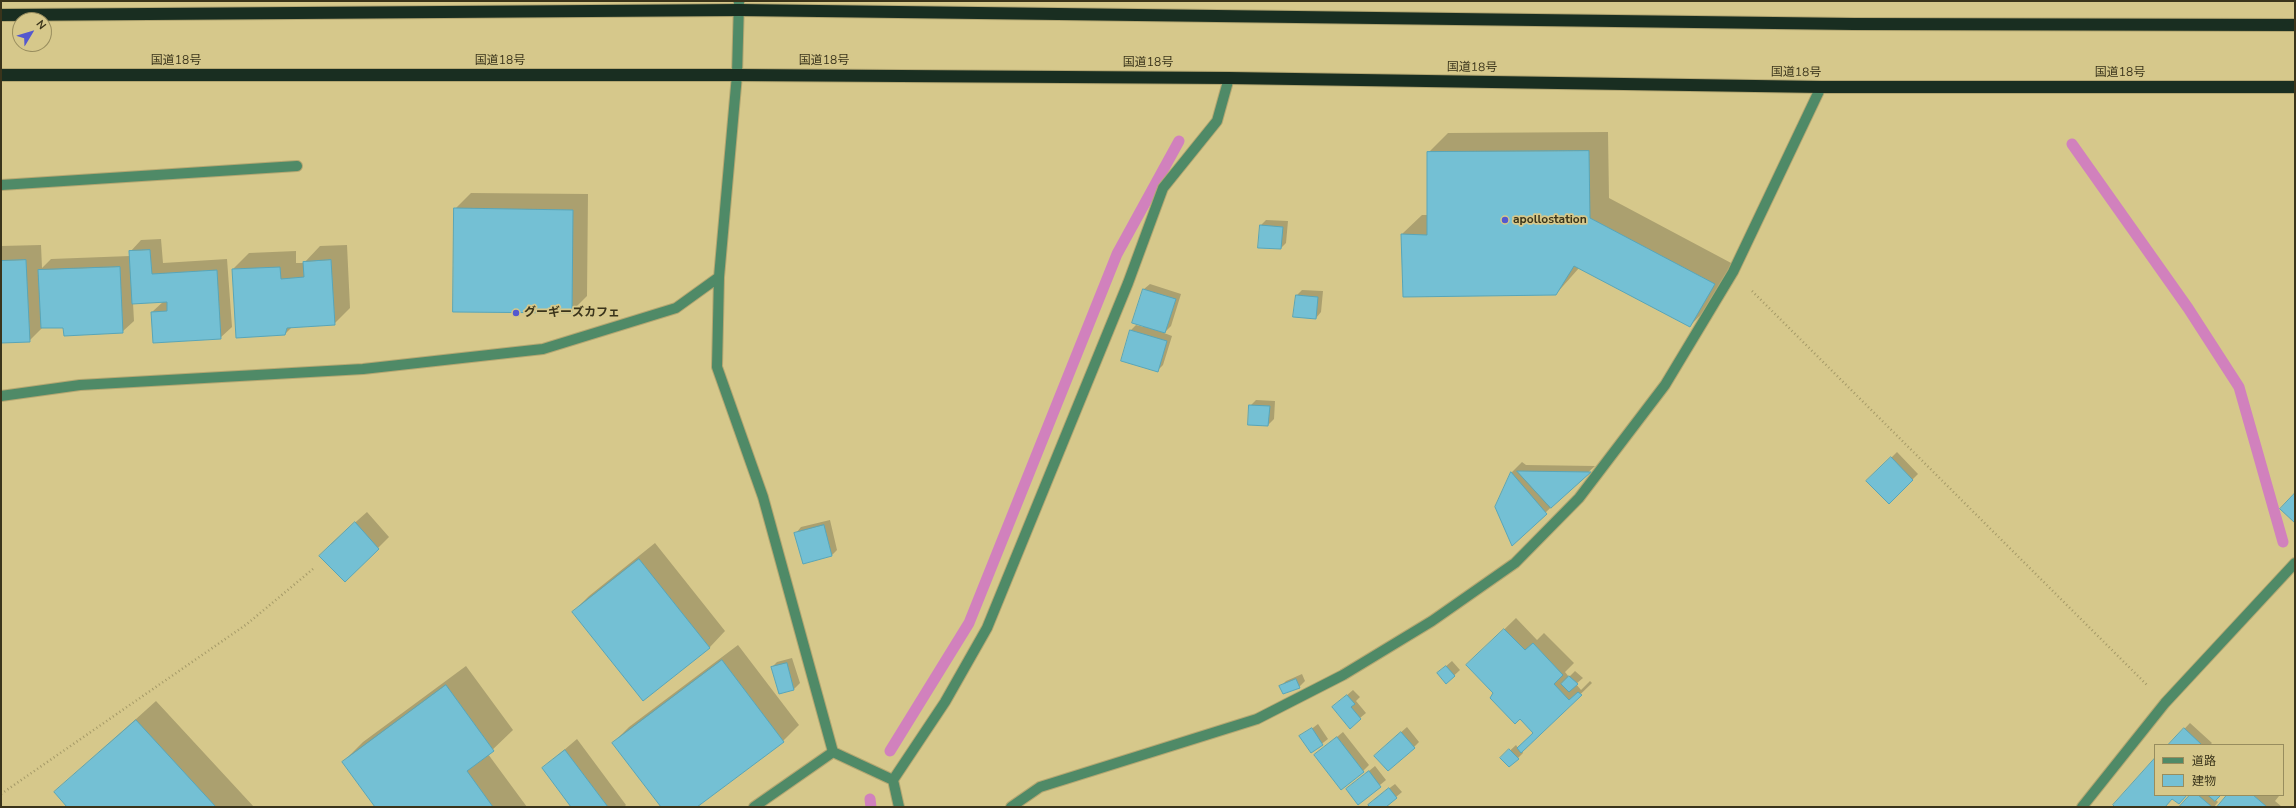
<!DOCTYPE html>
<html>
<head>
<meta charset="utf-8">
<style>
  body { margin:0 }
  #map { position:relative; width:2296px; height:808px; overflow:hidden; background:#d6c88b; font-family:"Nunito Sans","Noto Sans JP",sans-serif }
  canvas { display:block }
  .frame { position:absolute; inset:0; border:2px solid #3a341b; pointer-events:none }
  .legend { position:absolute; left:2154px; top:744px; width:130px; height:52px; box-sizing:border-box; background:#d6c88b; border:1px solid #988d5e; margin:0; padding:5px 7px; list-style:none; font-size:12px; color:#3a341b }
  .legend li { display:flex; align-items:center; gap:8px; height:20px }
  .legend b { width:20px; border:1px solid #988d5e }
  .north { position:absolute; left:12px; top:12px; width:40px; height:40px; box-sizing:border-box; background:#d6c88b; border:1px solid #988d5e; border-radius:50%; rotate:52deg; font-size:11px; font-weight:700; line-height:16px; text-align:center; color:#3a341b }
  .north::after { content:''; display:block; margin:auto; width:14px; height:18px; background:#5458cf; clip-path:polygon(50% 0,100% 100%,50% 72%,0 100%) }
</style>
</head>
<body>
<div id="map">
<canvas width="2296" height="808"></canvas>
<div class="frame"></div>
<ul class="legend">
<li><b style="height:5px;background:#4f8a67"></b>道路</li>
<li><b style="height:11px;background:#74c0d4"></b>建物</li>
</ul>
<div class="north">N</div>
</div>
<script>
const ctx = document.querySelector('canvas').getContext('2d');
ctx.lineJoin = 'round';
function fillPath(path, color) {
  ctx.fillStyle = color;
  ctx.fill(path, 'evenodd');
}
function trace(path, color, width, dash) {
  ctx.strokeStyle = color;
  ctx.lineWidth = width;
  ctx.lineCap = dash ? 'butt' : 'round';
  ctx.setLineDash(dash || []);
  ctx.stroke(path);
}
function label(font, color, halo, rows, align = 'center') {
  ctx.font = font + ' "Nunito Sans","Noto Sans JP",sans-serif';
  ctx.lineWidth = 3.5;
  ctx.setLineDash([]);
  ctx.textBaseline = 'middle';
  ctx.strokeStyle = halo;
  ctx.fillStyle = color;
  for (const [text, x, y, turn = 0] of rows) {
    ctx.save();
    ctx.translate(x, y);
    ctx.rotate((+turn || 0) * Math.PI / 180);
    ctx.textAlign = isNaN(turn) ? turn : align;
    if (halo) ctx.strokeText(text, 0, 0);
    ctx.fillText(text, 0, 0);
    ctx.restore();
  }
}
const shadow = new Path2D(`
  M1608 132 1609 198 1733 264 1709 306 1690 326 1579 268 1556 294 1402 234 1422 215H1428V153L1448 133Z
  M471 193 588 194 587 296 571 312 455 209Z
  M1266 220 1288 221 1286 243 1281 248 1261 225Z
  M161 239 163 263 227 259 232 327 220 338 152 312 164 301 133 303 134 321 122 332 64 326 43 327 29 341 1 342V246L41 245 42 268 51 259 130 256V252L141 240Z
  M347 245 350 308 334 324 292 327 285 334 233 269 249 253 296 251V263H304L320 246Z
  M1150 284 1181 294 1171 326 1164 333 1172 336 1163 365 1158 370 1130 331 1136 325 1144 327 1145 326 1134 322 1144 289Z
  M1302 290 1323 291 1321 312 1316 318 1297 295Z
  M1256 400 1275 401 1274 419 1268 425 1250 406Z
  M1897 452 1918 474 1889 503 1868 481Z
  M1522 462 1526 465 1595 466 1512 544 1511 473Z
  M367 512 389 537 345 581 331 544Z
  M830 520 837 550 832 555 796 533 801 527Z
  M655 543 725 631 710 647 643 700 573 612 589 596Z
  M1516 618 1537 640 1544 633 1574 663 1565 672 1569 677 1575 671 1583 678 1576 684 1581 690 1590 681 1592 683 1522 751 1523 753 1510 766 1502 758 1516 745 1518 748 1534 733 1494 693 1479 654Z
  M738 645 799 725 783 741 696 807H662L613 743 629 727Z
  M792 658 800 683 794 689 779 693 772 667 777 662Z
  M1452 661 1460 670 1446 683 1438 673Z
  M466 666 513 730 488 754 527 807H376L343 762 363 742Z
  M1302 674 1305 681 1299 687 1281 686 1286 681Z
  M1353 690 1360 697 1356 701 1366 713 1360 718 1339 702Z
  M156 701 254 807H68L55 792Z
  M2190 723 2212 743 2210 745H2169Z
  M1318 724 1328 739 1311 752 1301 737Z
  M1407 727 1419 742 1414 747 1381 750Z
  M1343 732 1369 765 1363 771 1315 755Z
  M577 739 626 805 624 807H572L543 768Z
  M1375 766 1386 780 1358 803 1347 789Z
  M1395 784 1402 792 1384 807H1371L1375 799Z
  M2191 795H2220L2215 799 2218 802 2214 807H2181Z
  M2229 795H2277L2279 796 2275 801 2282 807H2219Z`);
const stream = new Path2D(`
  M2072 144 2188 308 2239 387 2283 542
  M890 751 969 623 1117 254 1179 141
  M870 799 871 807`);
const building = new Path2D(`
  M1589 151 1590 218 1715 284 1690 327 1574 266 1556 295 1403 297 1401 234 1427 235V152Z
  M454 208 573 210 572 313 453 312Z
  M1260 225 1283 227 1281 249 1258 248Z
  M150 250 152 274 217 270 221 339 153 343 151 312 167 311V302L132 304 129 251Z
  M26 260 30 342 1 343V261Z
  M331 260 335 325 287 328 285 335 236 338 232 269 280 267 281 279 304 277 303 262Z
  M120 267 123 333 64 336 63 328H41L38 270Z
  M1143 289 1176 299 1165 333 1132 323Z
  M1296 295 1318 297 1316 319 1293 317Z
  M1130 330 1167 341 1158 372 1121 361Z
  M1249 405 1270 406 1268 426 1248 425Z
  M1891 457 1913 480 1889 504 1866 481Z
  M1517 471 1591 472 1551 508Z
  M1511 472 1547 514 1512 546 1495 507Z
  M2295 493V523L2280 509Z
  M355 522 379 549 345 582 319 556Z
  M824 525 832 556 803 564 794 533Z
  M639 559 710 648 643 701 572 612Z
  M1504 629 1525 650 1533 643 1563 675 1554 684 1569 700 1578 692 1582 695 1521 753 1517 748 1533 733 1520 719 1515 724 1490 698 1493 693 1466 665Z
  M722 660 784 742 697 807H661L612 743Z
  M787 663 794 690 779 694 771 667Z
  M1446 666 1455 676 1446 684 1437 673Z
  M1569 676 1578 684 1569 692 1561 684Z
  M1296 679 1300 688 1283 694 1279 686Z
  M446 685 494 751 467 771 493 807H375L342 762Z
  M1347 695 1355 704 1351 707 1361 719 1350 729 1332 707Z
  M136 720 216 807H67L54 792Z
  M1312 728 1323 745 1311 753 1299 736Z
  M2184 728 2202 745H2168Z
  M1401 732 1415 748 1388 771 1374 756Z
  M1337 737 1364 772 1341 790 1314 755Z
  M1509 749 1519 759 1509 767 1500 758Z
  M565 750 608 807H571L542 768Z
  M2155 758V795H2187L2179 804 2172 799 2165 807H2115L2113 805Z
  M1369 771 1381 787 1358 805 1346 789Z
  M1389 788 1397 798 1386 807H1370L1368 805Z
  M2190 795H2198L2212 807H2179Z
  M2208 795H2221L2215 801Z
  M2227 795H2253L2267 807H2217Z`);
const path = new Path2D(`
  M1752 291 2147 685
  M1 794 247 624 313 569`);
const minor = new Path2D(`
  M739 1 737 75 719 277 717 367 763 497 833 752 893 780 899 807
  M1 185 297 166
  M1 396 80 385 363 369 543 349 676 308 719 277
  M893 780 945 702 987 628 1128 283 1163 188 1217 121 1229 78
  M754 807 833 752
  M1011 807 1040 787 1257 719 1343 675 1432 621 1515 563 1579 498 1665 385 1733 272 1821 87
  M2082 807 2165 703 2295 563`);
const highway = new Path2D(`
  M1 15 739 10 1854 24 2295 25
  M1 75H737L1229 78 1821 87H2295`);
const markers = [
  [1505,220,4,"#5458cf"],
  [516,313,4,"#5458cf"]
];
const streetNames = [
  ["国道18号",176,61],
  ["国道18号",500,61],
  ["国道18号",824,61],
  ["国道18号",1148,63],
  ["国道18号",1472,68,1],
  ["国道18号",1796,73,1],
  ["国道18号",2120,73]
];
const poiNames = [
  ["apollostation",1513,220],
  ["グーギーズカフェ",524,313]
];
fillPath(shadow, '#0003');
trace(stream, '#d181bd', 11);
fillPath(building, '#74c0d4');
trace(building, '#58a5b8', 1);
trace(minor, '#b4a772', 12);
trace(highway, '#b4a772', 14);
trace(path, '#a49967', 2.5, [1, 3]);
trace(minor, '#4f8a67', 10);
trace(highway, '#192e21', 12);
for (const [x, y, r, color] of markers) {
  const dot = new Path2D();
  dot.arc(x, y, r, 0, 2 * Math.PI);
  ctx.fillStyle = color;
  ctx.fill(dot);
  trace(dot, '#d6c88b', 1.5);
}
label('12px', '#3a341b', '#d6c88b', streetNames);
label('bold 12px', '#3a341b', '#d6c88b', poiNames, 'left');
</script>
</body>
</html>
